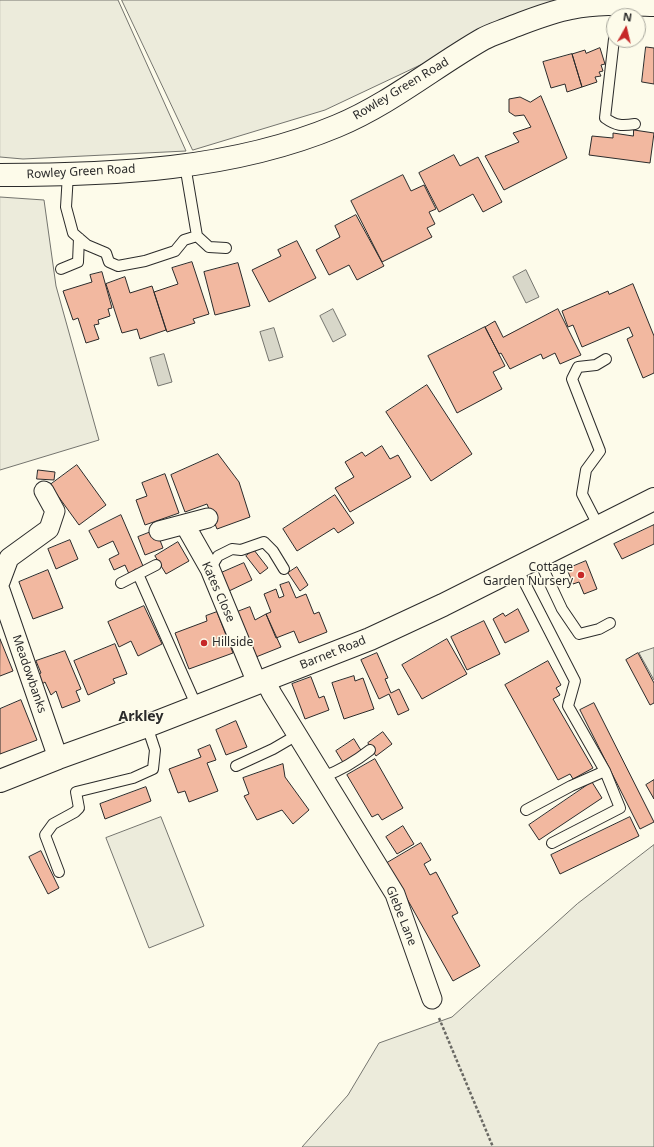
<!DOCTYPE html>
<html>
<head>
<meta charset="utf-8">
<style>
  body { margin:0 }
  #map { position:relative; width:654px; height:1147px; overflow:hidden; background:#fdfbea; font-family:"Noto Sans",sans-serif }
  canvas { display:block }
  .north { position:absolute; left:606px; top:8px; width:40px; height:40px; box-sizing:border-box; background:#fdfbea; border:1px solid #a9a89e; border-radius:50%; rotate:8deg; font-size:11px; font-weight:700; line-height:16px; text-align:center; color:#2b2b2b }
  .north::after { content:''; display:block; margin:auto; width:14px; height:18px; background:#c62828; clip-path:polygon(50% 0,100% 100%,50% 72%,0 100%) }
</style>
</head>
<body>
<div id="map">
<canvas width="654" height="1147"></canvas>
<div class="north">N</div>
</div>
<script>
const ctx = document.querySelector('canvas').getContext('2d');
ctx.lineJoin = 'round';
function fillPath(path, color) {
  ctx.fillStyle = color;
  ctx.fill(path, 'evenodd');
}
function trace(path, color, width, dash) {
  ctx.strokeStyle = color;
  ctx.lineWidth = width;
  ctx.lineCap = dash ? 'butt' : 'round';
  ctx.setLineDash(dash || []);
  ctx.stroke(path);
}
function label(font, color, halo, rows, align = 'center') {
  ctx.font = font + ' "Noto Sans",sans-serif';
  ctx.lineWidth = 3;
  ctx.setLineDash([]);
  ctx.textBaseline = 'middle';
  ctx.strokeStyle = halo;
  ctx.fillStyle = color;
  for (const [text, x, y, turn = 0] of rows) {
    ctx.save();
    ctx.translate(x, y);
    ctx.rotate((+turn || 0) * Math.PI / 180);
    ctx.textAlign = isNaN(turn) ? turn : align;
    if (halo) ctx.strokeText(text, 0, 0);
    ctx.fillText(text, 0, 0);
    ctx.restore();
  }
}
const green = new Path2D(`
  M0 0H118L186 151 23 159 0 157Z
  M122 0H558L325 110 193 150Z
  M0 197 44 200 56 286 99 440 0 470Z
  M654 648V680L639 653Z
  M161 817 204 926 149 948 106 838Z
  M654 845V1147H302L348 1095 379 1043 452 1017 577 904Z`);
const water = new Path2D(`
  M526 270 539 297 526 303 513 277Z
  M333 309 346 335 333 342 320 316Z
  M274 328 283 357 269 361 260 332Z
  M164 354 172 382 158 386 150 358Z`);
const building = new Path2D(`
  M646 47 654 48V84L642 82Z
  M600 48 605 64 601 65 603 71 599 72 601 76 595 77 597 82 582 87 572 54 585 50 586 53Z
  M572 54 582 87 567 92 565 84 551 88 543 62Z
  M541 96 567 158 504 190 485 156 519 142 513 133 531 127 524 115 515 116 509 112V99L520 97 530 102Z
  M634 130 654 133 650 163 589 155 592 136 613 138V133L633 136Z
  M454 155 460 166 478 157 502 202 483 212 473 194 439 212 419 173Z
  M403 175 411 191 424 185 436 209 429 212 435 224 427 228 432 237 382 262 351 201Z
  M356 215 384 266 357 280 349 265 329 275 316 250 340 237 335 226Z
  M297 241 316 278 269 302 252 270 281 256 278 250Z
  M192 262 209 314 193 319 195 323 167 332 154 292 178 284 172 268Z
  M238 263 250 306 215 315 204 272Z
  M102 272 112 308 108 309 110 316 98 320 99 324 94 325 99 339 86 343 78 318 73 320 63 291 92 282 90 275Z
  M125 277 130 293 152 286 166 330 140 339 137 329 122 333 106 284Z
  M633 284 654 336V373L643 378 627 339 633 336 629 327 582 347 573 325 568 327 562 311 608 291 609 294Z
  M558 309 581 355 560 364 555 353 543 359 541 354 510 369 501 353 499 354 485 327 495 321 503 337Z
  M485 327 505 366 493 372 502 389 457 413 428 356Z
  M427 385 472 454 431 481 386 412Z
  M382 446 390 459 398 455 411 477 350 512 335 488 354 477 345 462 362 452 365 456Z
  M218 454 239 482 250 517 217 529 207 504 185 512 171 475Z
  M77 465 106 505 79 525 50 485Z
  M38 470 55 472 54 480 37 479Z
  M165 474 179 513 145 525 136 500 147 496 142 483Z
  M335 495 354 523 338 533 334 528 297 551 283 529Z
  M121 515 143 566 129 574 125 565 114 570 109 559 119 554 113 541 98 548 89 531Z
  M654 525V544L622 559 614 544Z
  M156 530 163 548 145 555 138 537Z
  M70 540 78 559 56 569 48 549Z
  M178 542 189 561 166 574 155 556Z
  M254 550 268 568 260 574 246 556Z
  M586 561 597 589 584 594 579 582 573 584 567 569Z
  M244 563 252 580 229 591 221 573Z
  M297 567 308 585 300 591 288 573Z
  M48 570 63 608 33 619 19 582Z
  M289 582 296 598 306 594 314 614 319 612 327 632 299 643 294 631 276 638 266 614 271 612 264 594 276 589 279 598 284 596 280 585Z
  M144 606 162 644 138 656 131 641 119 647 108 622Z
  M250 607 255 620 266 614 281 647 251 659 232 614Z
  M518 609 529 631 505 643 493 619 503 613 505 616Z
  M217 612 233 653 189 669 175 633 207 621 206 616Z
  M484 621 500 654 467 670 451 637Z
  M0 639 13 671 0 676Z
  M447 639 467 674 422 699 402 665Z
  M115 644 127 674 113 679 115 683 88 695 74 661Z
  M65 651 81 689 76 691 80 701 62 708 56 691 51 695 45 682 42 684 37 675 41 673 36 661Z
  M377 653 388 678 385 679 391 693 399 689 409 710 398 715 389 694 379 699 361 660Z
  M638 653 654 683V703L650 705 626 660Z
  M548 661 561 685 556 688 560 695 553 699 593 768 573 779 570 774 558 780 505 685Z
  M354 676 355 681 363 678 374 709 344 719 332 683Z
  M311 677 319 698 324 696 329 710 305 719 292 684Z
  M21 700 37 740 0 754V709Z
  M594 703 654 822 640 829 580 710Z
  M236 721 247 747 226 755 216 730Z
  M383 732 392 744 376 756 368 743Z
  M354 739 362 752 344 764 336 751Z
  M210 745 216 760 207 763 218 791 189 802 185 791 178 793 169 769 201 757 198 750Z
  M375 759 403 808 382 820 378 814 372 817 347 775Z
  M283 764 285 777 309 810 293 824 282 810 257 820 244 796 249 794 243 778Z
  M654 780V799L646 785Z
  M592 782 602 798 539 840 529 825Z
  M146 787 151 801 105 819 100 804Z
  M630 817 639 836 560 874 551 855Z
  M403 826 414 844 397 854 386 837Z
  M421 843 431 860 424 864 430 875 436 872 458 913 452 916 480 966 453 981 387 863Z
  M41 851 59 888 48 894 29 857Z`);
const path = new Path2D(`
  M439 1018 493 1147`);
const lane = new Path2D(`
  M614 39 605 118C616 126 622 126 635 124
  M185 165 197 236 209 247 226 248
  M68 174 66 207 73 233 87 245 106 253 109 262 118 266 145 261 175 251 184 240 197 236
  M61 269 78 262 79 238
  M599 527 582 494 586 470 600 451 572 379 578 367 596 365 606 359
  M538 558 562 609 579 634 599 629 610 623
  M517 568 575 681 568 706 605 771 620 808 552 843
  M210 569 218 556 232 549 241 550 264 542 273 551 284 569
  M138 574 197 707
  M121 583 156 565
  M236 766 273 749 297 735
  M323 777C341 770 355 762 370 750
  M526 810 571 786 605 771
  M59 872 45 835 53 824 75 812 79 808 76 792 133 778 153 769 155 750 147 726`);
const street = new Path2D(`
  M185 525 210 569 257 683
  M159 531 208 518
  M0 582 9 558 49 529 55 511 44 491
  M0 590 58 758
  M265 680 272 694 395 894 432 999`);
const secondary = new Path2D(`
  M0 175C113 175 232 170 337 126 390 104 434 67 483 39 492 34 503 31 512 27 531 20 550 12 571 8 598 2 627 4 654 5`);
const primary = new Path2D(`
  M0 781 58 758 147 726 370 639 443 605 654 499`);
const markers = [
  [581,575,4,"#c62828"],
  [204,643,4,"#c62828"]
];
const streetNames = [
  ["Rowley Green Road",401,89,-31],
  ["Rowley Green Road",81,172,-3],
  ["Kates Close",218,592,66],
  ["Barnet Road",333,653,-22],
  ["Meadowbanks",29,674,71],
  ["Glebe Lane",401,916,68]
];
const poiNames = [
  ["Cottage",573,568],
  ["Garden Nursery",573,582],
  ["Hillside",212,643,"left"]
];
const quarterNames = [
  ["Arkley",141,717]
];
fillPath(green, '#ecebdb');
trace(green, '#74746e', 1);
fillPath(water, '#d8d7c9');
trace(water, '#74746e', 1);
fillPath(building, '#f2b8a0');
trace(building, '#2b2b2b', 1);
trace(lane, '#2b2b2b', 12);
trace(street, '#2b2b2b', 21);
trace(secondary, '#2b2b2b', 24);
trace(primary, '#2b2b2b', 24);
trace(path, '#6a6964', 2.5, [3, 2]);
trace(lane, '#fdfbea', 10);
trace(street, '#fdfbea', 19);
trace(secondary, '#fdfbea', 22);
trace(primary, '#fdfbea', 22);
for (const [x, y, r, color] of markers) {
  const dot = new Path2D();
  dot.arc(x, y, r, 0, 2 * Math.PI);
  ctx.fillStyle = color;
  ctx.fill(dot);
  trace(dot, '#fdfbea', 1.5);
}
label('12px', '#2b2b2b', '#fdfbea', streetNames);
label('12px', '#2b2b2b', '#fdfbea', poiNames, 'right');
label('bold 14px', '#2b2b2b', '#fdfbea', quarterNames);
</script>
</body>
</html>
